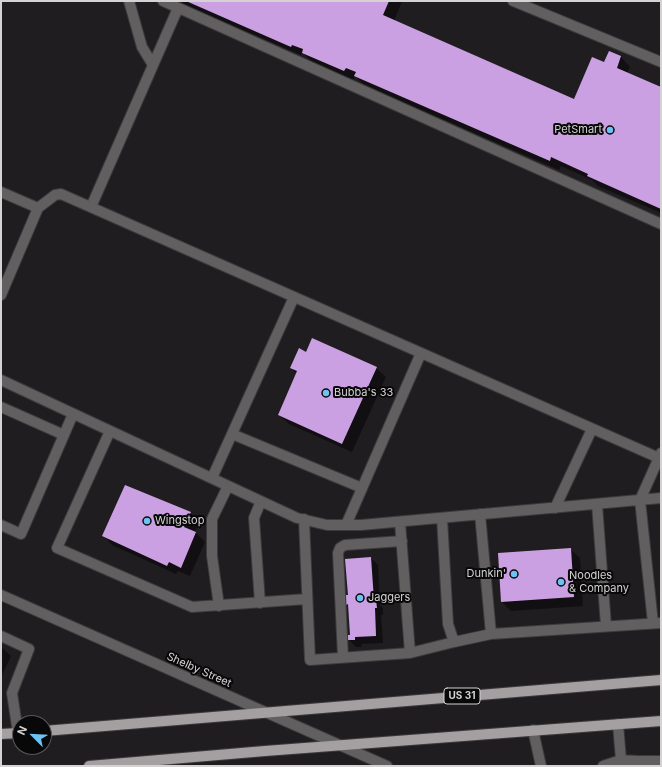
<!DOCTYPE html>
<html>
<head>
<meta charset="utf-8">
<style>
  body { margin:0 }
  #map { position:relative; width:662px; height:767px; overflow:hidden; background:#201d20; font-family:Inter,sans-serif }
  canvas { display:block }
  .frame { position:absolute; inset:0; border:2px solid #d4d2d3; pointer-events:none }
  .north { position:absolute; left:12px; top:715px; width:40px; height:40px; box-sizing:border-box; background:#090809; border:1px solid #5a595a; border-radius:50%; rotate:294deg; font-size:11px; font-weight:700; line-height:16px; text-align:center; color:#d4d2d3 }
  .north::after { content:''; display:block; margin:auto; width:14px; height:18px; background:#6dc2f3; clip-path:polygon(50% 0,100% 100%,50% 72%,0 100%) }
</style>
</head>
<body>
<div id="map">
<canvas width="662" height="767"></canvas>
<div class="frame"></div>
<div class="north">N</div>
</div>
<script>
const ctx = document.querySelector('canvas').getContext('2d');
ctx.lineJoin = 'round';
function fillPath(path, color) {
  ctx.fillStyle = color;
  ctx.fill(path, 'evenodd');
}
function trace(path, color, width, dash) {
  ctx.strokeStyle = color;
  ctx.lineWidth = width;
  ctx.lineCap = dash ? 'butt' : 'round';
  ctx.setLineDash(dash || []);
  ctx.stroke(path);
}
function label(font, color, halo, rows, align = 'center') {
  ctx.font = font + ' Inter,sans-serif';
  ctx.lineWidth = 4;
  ctx.setLineDash([]);
  ctx.textBaseline = 'middle';
  ctx.strokeStyle = halo;
  ctx.fillStyle = color;
  for (const [text, x, y, turn = 0] of rows) {
    ctx.save();
    ctx.translate(x, y);
    ctx.rotate((+turn || 0) * Math.PI / 180);
    ctx.textAlign = isNaN(turn) ? turn : align;
    if (halo) ctx.strokeText(text, 0, 0);
    ctx.fillText(text, 0, 0);
    ctx.restore();
  }
}
const shadow = new Path2D(`
  M176 1H402L394 21 574 100 604 63 609 52 621 57 630 67 627 73 661 88V213L598 186 592 180 561 166 559 170 364 85 355 76 353 80 312 62 305 55 302 53 301 55Z
  M291 368H376L386 377 352 452 289 424 279 415 297 374Z
  M190 513 199 522 195 532 205 542 190 576 178 571 176 574 112 545 103 535Z
  M570 549 580 558 583 606 511 611 502 602Z
  M371 558 378 565 380 605 383 608V615H381L383 643 361 644 362 647H356L349 640 351 636 349 606 347 604 349 596Z
  M1 647 11 656 1 677Z`);
const building = new Path2D(`
  M186 1H389L383 15 574 99 592 57 604 62 609 51 621 56 617 68 661 87V135L660 137 661 138V209L587 176 588 174 551 157 550 161 354 76 356 72 346 68 344 71 302 53 303 49 292 45 291 47Z
  M312 338 377 367 342 444 278 415 297 371 290 368 299 348 306 352Z
  M125 485 191 512 184 527 196 532 181 568 169 562 167 566 102 536Z
  M571 548 574 597 501 602 498 553Z
  M371 557 374 600H376L377 608H375L376 636 355 637V640H348V635H350L348 604 346 605V595H348L345 559Z`);
const minor = new Path2D(`
  M129 1 142 47 153 65
  M163 1 661 224
  M513 1 661 62
  M1 192 38 208
  M91 207 178 8
  M1 295 38 208 55 195 61 194 659 458
  M1 380 297 518 327 525H361L661 498
  M1 407 64 435
  M110 431 57 548 192 607 307 599
  M232 434 362 488
  M212 478 294 297
  M597 504 606 626
  M555 508 592 429
  M480 514 491 634
  M304 519 310 660 410 653 454 642 448 624 442 518
  M400 522 410 653
  M1 525 21 534 73 414
  M346 525 421 353
  M1 595 387 766
  M260 603 254 518 261 501
  M219 606 212 556V519L228 486
  M653 623 640 500 661 453
  M1 636 29 649 12 693 18 733
  M454 642 491 634 661 623
  M343 657 338 553 340 548 345 545 402 541
  M618 724 621 760 638 761 645 766
  M533 730 541 766
  M638 761H661
  M603 766 621 760`);
const major = new Path2D(`
  M44 731 661 680
  M1 734 20 733
  M89 766 265 751 661 721`);
const markers = [
  [610,130,4,"#6dc2f3"],
  [326,393,4,"#6dc2f3"],
  [147,521,4,"#6dc2f3"],
  [514,574,4,"#6dc2f3"],
  [561,582,4,"#6dc2f3"],
  [360,598,4,"#6dc2f3"]
];
const shields = [
  [462,696,36]
];
const shieldNames = [
  ["US 31",462,696]
];
const poiNames = [
  ["PetSmart",602,130,"right"],
  ["Bubba's 33",334,393],
  ["Wingstop",155,521],
  ["Dunkin'",506,574,"right"],
  ["Noodles",569,576],
  ["& Company",569,589],
  ["Jaggers",368,598]
];
const streetNames = [
  ["Shelby Street",199,670,24]
];
fillPath(shadow, '#0007');
fillPath(building, '#cba0e3');
trace(minor, '#3d3a3d', 12);
trace(major, '#3d3a3d', 12);
trace(minor, '#615f5f', 10);
trace(major, '#a4a0a1', 10);
for (const [x, y, r, color] of markers) {
  const dot = new Path2D();
  dot.arc(x, y, r, 0, 2 * Math.PI);
  ctx.fillStyle = color;
  ctx.fill(dot);
  trace(dot, '#090809', 1.5);
}
for (const [x, y, w] of shields) {
  const box = new Path2D();
  box.roundRect(x - w / 2, y - 8, w, 16, 3);
  ctx.fillStyle = '#090809';
  ctx.fill(box);
  trace(box, '#d4d2d3', 1);
}
label('bold 10px', '#d4d2d3', null, shieldNames);
label('11px', '#d4d2d3', '#090809', poiNames, 'left');
label('11px', '#d4d2d3', '#090809', streetNames);
</script>
</body>
</html>
